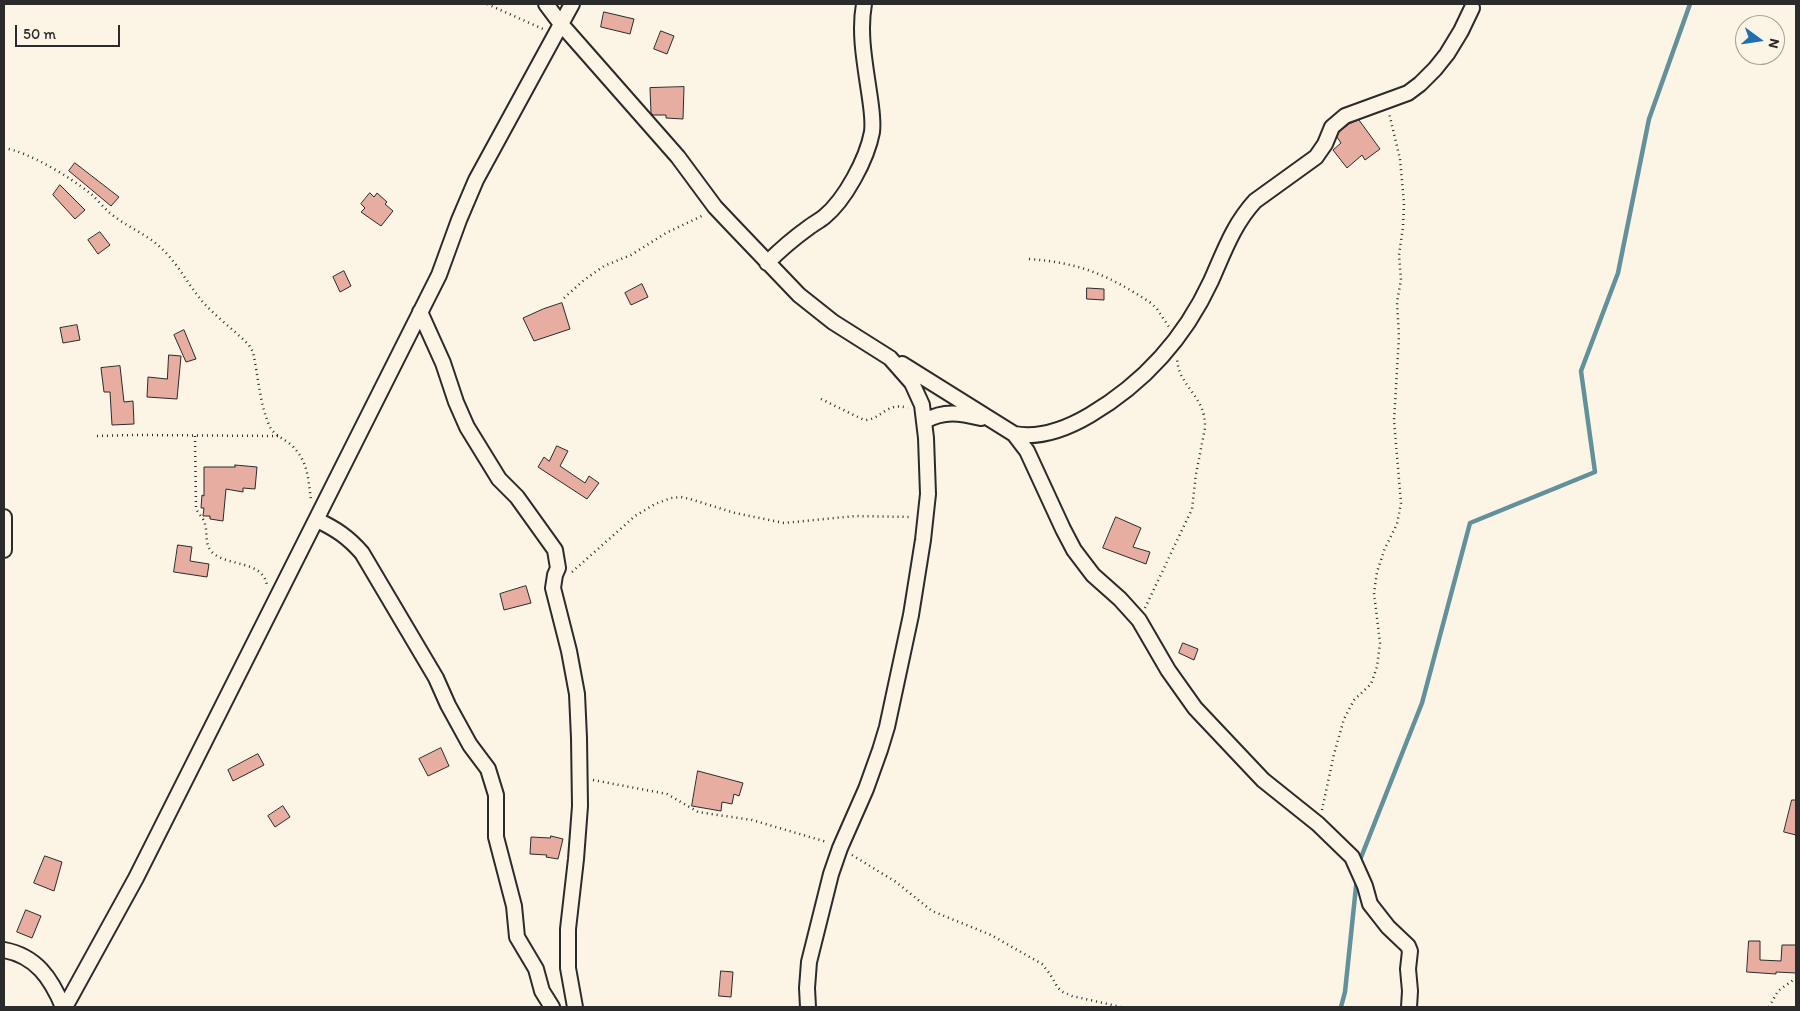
<!DOCTYPE html>
<html>
<head>
<meta charset="utf-8">
<style>
  body { margin:0 }
  #map { position:relative; width:1800px; height:1011px; overflow:hidden; background:#fcf5e5; font-family:Itim,sans-serif }
  canvas { display:block }
  .frame { position:absolute; inset:0; border:5px solid #2b2b2b; pointer-events:none }
  .north { position:absolute; left:1735px; top:15px; width:50px; height:50px; box-sizing:border-box; background:#fcf5e5; border:1px solid #a8a49b; border-radius:50%; rotate:104deg; font-size:14px; font-weight:700; line-height:20px; text-align:center; color:#2b2b2b }
  .north::after { content:''; display:block; margin:auto; width:18px; height:22px; background:#1f6fb2; clip-path:polygon(50% 0,100% 100%,50% 72%,0 100%) }
  .scale { position:absolute; left:15px; top:25px; width:105px; height:22px; box-sizing:border-box; border:2px solid #2b2b2b; border-top:0; padding-left:6px; font-size:15px; line-height:18px; white-space:nowrap; color:#2b2b2b; -webkit-text-stroke:4px #fcf5e5; paint-order:stroke }
</style>
</head>
<body>
<div id="map">
<canvas width="1800" height="1011"></canvas>
<div class="frame"></div>
<div class="north">N</div>
<div class="scale">50 m</div>
</div>
<script>
const ctx = document.querySelector('canvas').getContext('2d');
ctx.lineJoin = 'round';
function trace(path, color, width, dash) {
  ctx.strokeStyle = color;
  ctx.lineWidth = width;
  ctx.lineCap = dash ? 'butt' : 'round';
  ctx.setLineDash(dash || []);
  ctx.stroke(path);
}
function fillPath(path, color) {
  ctx.fillStyle = color;
  ctx.fill(path, 'evenodd');
}
const stream = new Path2D(`
  M1358 865 1422 703 1470 523 1595 472 1581 371 1618 273 1649 119 1690 4
  M1341 1007 1345 992 1357 877`);
const building = new Path2D(`
  M604 12 634 19 630 34 601 27Z
  M661 31 674 36 667 54 654 49Z
  M684 87 683 119 666 118V115H653L651 113 650 88Z
  M1359 120 1380 149 1365 160 1362 155 1347 168 1333 150 1341 143 1337 137 1339 132 1349 124Z
  M75 163 119 197 111 206 69 171Z
  M60 185 85 210 75 219 53 195Z
  M370 193 374 197 377 193 387 202 385 204 393 211 381 226 361 212 365 208 361 204Z
  M100 232 110 245 98 254 88 240Z
  M344 271 351 286 340 292 333 277Z
  M642 284 648 297 631 305 625 293Z
  M1087 288 1104 289V300L1087 299Z
  M562 303 570 329 534 341 523 318 543 309Z
  M77 325 80 340 63 343 60 328Z
  M184 330 196 359 186 362 174 335Z
  M169 355 181 356 177 399 147 397 148 377 167 379Z
  M120 366 124 402 133 401 134 424 112 425 110 392H104L101 368Z
  M557 446 568 451 560 466 585 483 589 476 599 483 587 499 538 467 544 457 549 461Z
  M235 465 257 467 255 489 243 488V492L226 489 223 521 210 519V516H203L204 508H201L202 495 204 496V467H235Z
  M1116 517 1141 528 1133 547 1150 552 1146 564 1103 548Z
  M178 545 192 547 190 561 209 564 207 577 174 572Z
  M526 586 531 603 504 610 500 594Z
  M1183 643 1198 649 1194 660 1179 653Z
  M441 748 449 766 428 776 419 759Z
  M258 754 264 765 233 781 228 770Z
  M698 771 743 783 739 796 734 794 732 804 722 802 721 811 692 806Z
  M1792 800H1796V835L1784 832Z
  M283 806 290 817 275 827 268 816Z
  M551 836 563 839 558 859 546 857 547 855 530 854 531 837 550 838Z
  M45 856 62 862 54 891 34 883Z
  M26 910 41 916 32 938 17 932Z
  M1749 941H1760V960L1781 961 1782 945H1796V973L1776 972V974L1747 972Z
  M721 971 733 972 731 997 719 996Z`);
const path = new Path2D(`
  M487 4 543 29
  M4 148C29 152 70 177 91 194 99 201 106 211 115 217 130 228 147 235 160 247 177 262 187 283 202 301 216 317 234 330 249 345L253 352C258 375 260 406 270 427 275 436 283 438 290 444 308 459 308 478 311 500
  M1029 259C1081 263 1108 275 1151 303L1157 309 1169 327
  M564 298 584 280 604 266 631 255 666 233 704 215
  M821 399 864 420C882 420 886 401 908 408
  M97 436 136 435 278 436
  M195 436 196 508C198 514 204 518 205 524 208 535 204 545 213 553 229 567 262 560 267 585
  M572 572 635 516 655 504 671 498 681 497 690 499 735 513 784 523 855 516 912 517
  M1145 608 1192 509 1196 474 1205 428C1206 395 1178 387 1177 358
  M593 780 667 794 698 812 752 820 827 842
  M1322 810 1334 754 1344 719 1354 700 1371 684 1377 667 1380 643 1374 593 1377 572 1385 548 1397 524 1401 503 1394 421 1399 336 1397 302 1401 280 1399 255 1403 227 1404 203 1400 159 1389 113
  M852 855 896 882 932 911 991 935 1042 964 1050 974 1058 988 1063 992 1072 996 1121 1007
  M1769 1007 1778 991 1796 978`);
const minor = new Path2D(`
  M546 4 561 24 678 157 715 207 733 226 799 295 833 322 890 358 912 383 922 405 926 438 928 494 923 540 911 615 887 727 880 750 866 789 840 848 831 874 809 962 807 988 808 1007
  M767 263C780 250 794 238 808 228 813 224 819 221 824 217 845 200 867 159 872 132 873 124 872 114 871 106 867 73 858 37 864 4
  M420 312 443 363 456 402 467 427 499 479 517 497 555 550 558 568 555 575 553 588 569 651 577 694 579 738 580 806 576 859 568 929V968L575 1007
  M902 364 1014 434 1027 451 1063 529 1074 550 1093 575 1120 599 1139 620 1168 670 1195 708 1263 780 1318 824 1352 857 1365 886 1370 904 1388 927 1408 946 1410 951 1408 969 1410 991 1409 1007
  M925 421C944 410 960 413 981 418
  M1014 434C1041 439 1068 428 1090 415 1144 383 1185 337 1211 281 1224 252 1233 225 1255 201L1316 157 1325 144 1332 127 1345 116 1408 93 1420 84 1435 69 1447 54 1461 31 1472 8
  M4 517V550
  M317 520C336 529 348 537 362 553L436 678 448 705 470 745 488 769 496 795V837L514 906 517 937 536 969 542 991 552 1007
  M4 950C36 956 51 978 63 1007
  M65 1007 136 878 439 275 459 220 476 180 572 4`);
trace(stream, '#62909b', 4.5);
fillPath(building, '#e6ada0');
trace(building, '#2b2b2b', 1);
trace(minor, '#2b2b2b', 18);
trace(path, '#2b2b2b', 2.5, [1, 4]);
trace(minor, '#fcf5e5', 14);
</script>
</body>
</html>
